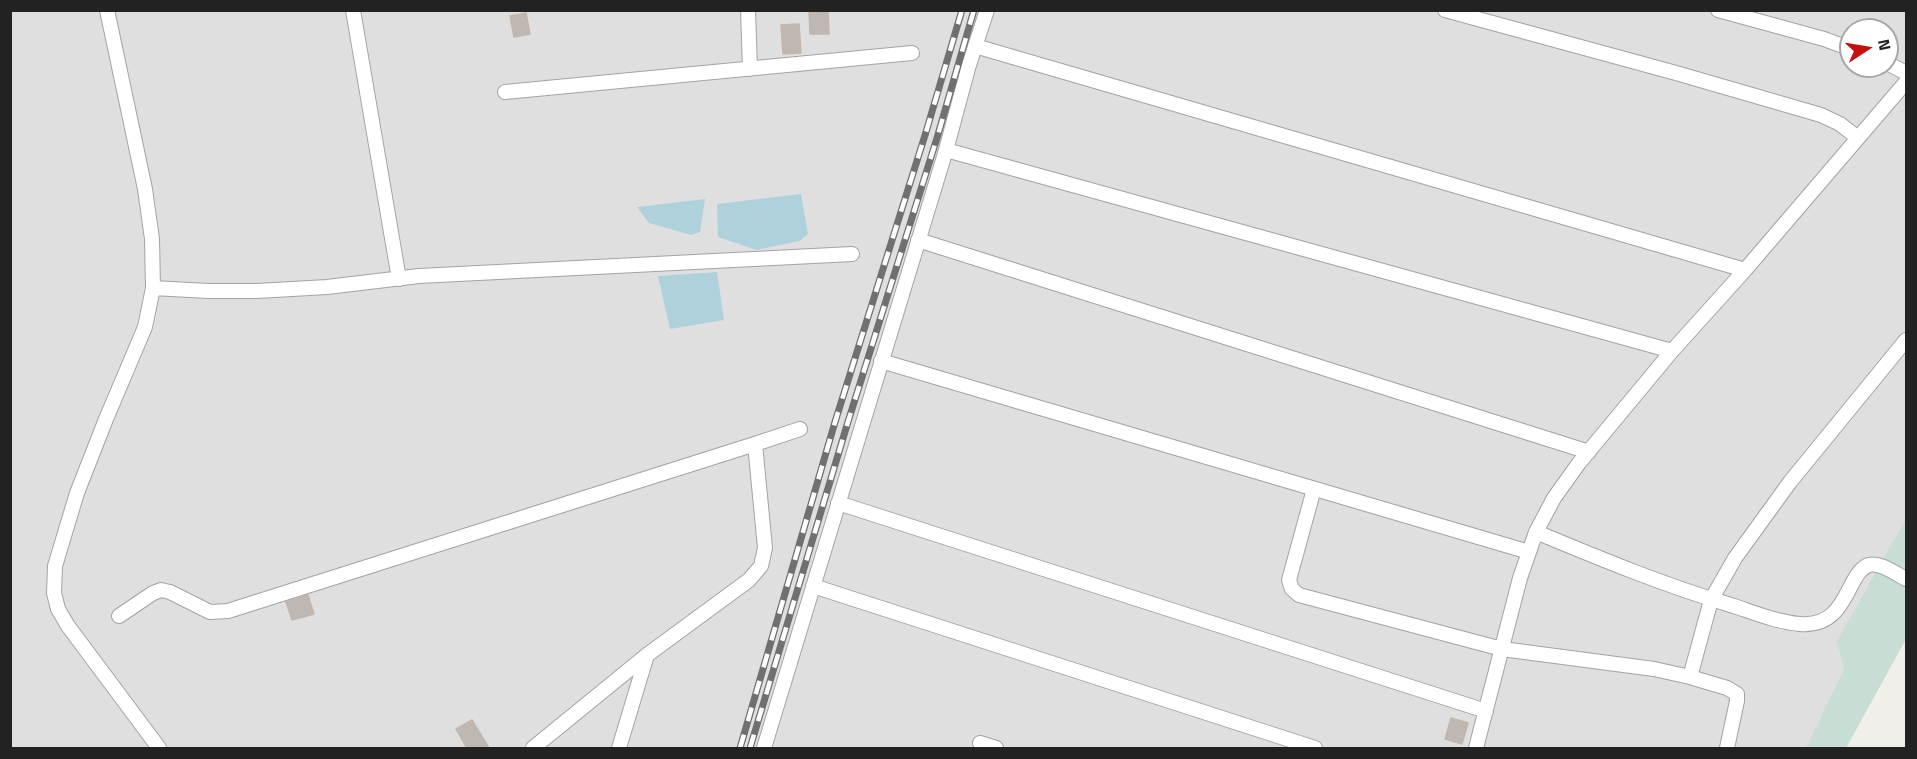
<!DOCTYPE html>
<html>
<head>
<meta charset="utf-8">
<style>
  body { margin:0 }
  #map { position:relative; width:1917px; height:759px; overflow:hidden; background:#f1efea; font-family:"Titillium Web",sans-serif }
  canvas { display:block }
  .frame { position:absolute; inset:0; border:12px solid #222; pointer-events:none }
  .north { position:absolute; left:1839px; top:18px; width:60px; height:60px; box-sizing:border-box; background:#fff; border:2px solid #a7a7a7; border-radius:50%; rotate:78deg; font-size:16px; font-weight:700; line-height:24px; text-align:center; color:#222 }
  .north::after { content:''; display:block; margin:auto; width:21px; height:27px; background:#c31110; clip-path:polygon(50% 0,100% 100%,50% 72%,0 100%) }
</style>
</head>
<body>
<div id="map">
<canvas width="1917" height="759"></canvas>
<div class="frame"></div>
<div class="north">N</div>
</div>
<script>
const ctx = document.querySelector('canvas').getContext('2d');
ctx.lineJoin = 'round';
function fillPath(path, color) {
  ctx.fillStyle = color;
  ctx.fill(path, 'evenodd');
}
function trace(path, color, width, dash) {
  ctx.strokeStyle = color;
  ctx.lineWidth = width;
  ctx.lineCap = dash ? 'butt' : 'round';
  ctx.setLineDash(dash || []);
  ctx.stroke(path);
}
const residential = new Path2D(`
  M10 11H1906V639L1846 748H11ZM1851 30H1887V66H1851Z`);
const wetland = new Path2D(`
  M1906 519V639L1846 748H1806L1844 670 1837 641Z`);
const water = new Path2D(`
  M801 194 808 234 799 241 756 250 718 237 717 204Z
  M705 199 700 232 691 235 649 223 637 207Z
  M717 272 724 320 670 329 658 276Z`);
const building = new Path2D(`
  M809 10H828L829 34H810Z
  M526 13 530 34 514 37 510 16Z
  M799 24 801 53 783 54 781 25Z
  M308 595 314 614 292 620 286 602Z
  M1451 718 1468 723 1462 744 1445 739Z
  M472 720 489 748H467L456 729Z`);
const street = new Path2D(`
  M107 10 145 189 152 239 153 288 145 327 106 419 77 493 55 566 54 593 58 609 68 626 159 748
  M353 10 399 279
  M748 10 750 69
  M1445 10 1676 73 1821 115 1840 124 1858 138
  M1718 10 1824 39 1851 49
  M975 46 1745 270
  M1887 63 1906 73
  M505 92 912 53
  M946 150 1672 351
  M918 240 1589 452
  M153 288 208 291H257L327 287 419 276 852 254
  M881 361 1529 552
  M1314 489 1289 580 1292 589 1299 595 1502 649 1654 669 1690 677 1727 688 1737 694V701L1727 748
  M838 503 1486 711
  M1536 532C1601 559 1666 586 1734 606 1755 613 1777 622 1800 624 1849 628 1846 572 1869 565 1881 562 1896 574 1906 579
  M813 586 1315 748
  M119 616 153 593 161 590 170 592 210 612 228 611 755 444 800 429
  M1690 677 1711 600 1735 558 1790 482 1906 340
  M980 743 996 748
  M533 748 647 655 749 580 761 566 765 548 755 444
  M619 748 647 655
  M764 748 946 150 969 65 987 10
  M1476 748 1520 578 1536 532 1554 498 1579 463 1672 351 1745 270 1906 82`);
const rail = new Path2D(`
  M740 748 835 422 926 132 962 10
  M750 748 847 425 937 138 974 10`);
fillPath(residential, '#e0dfdf');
fillPath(wetland, '#c8ded4');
fillPath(water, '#aed1db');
fillPath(building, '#bfb8b2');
trace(building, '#c2b6ad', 1.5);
trace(street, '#a3a3a3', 16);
trace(street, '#fff', 14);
trace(rail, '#707070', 7);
trace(rail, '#fff', 4.5, [14]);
</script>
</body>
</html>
